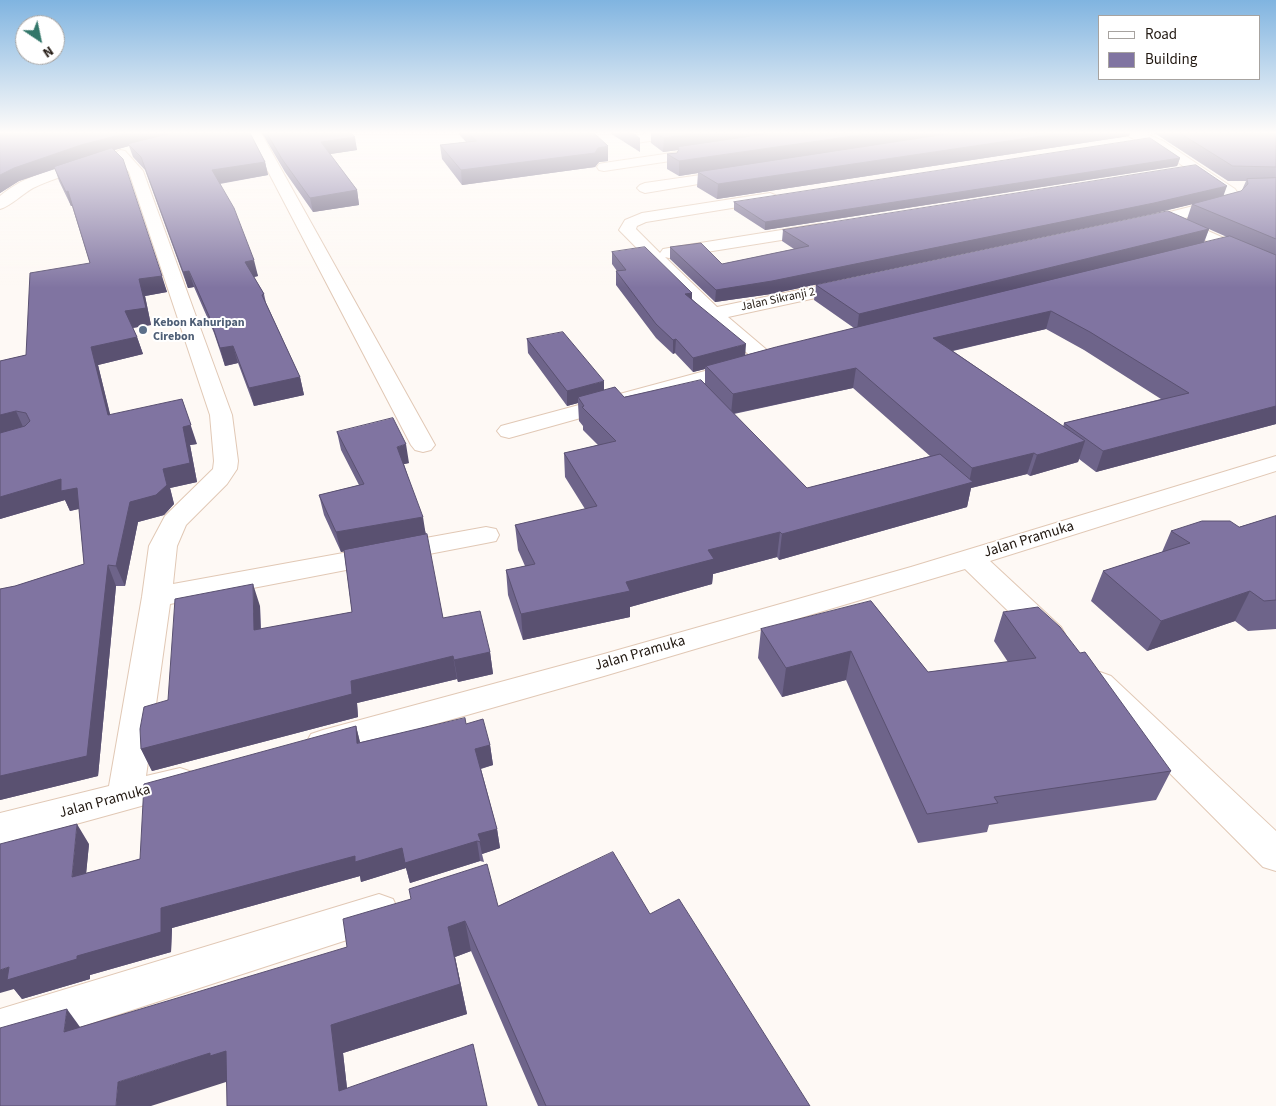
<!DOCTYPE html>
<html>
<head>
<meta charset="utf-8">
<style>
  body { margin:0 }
  #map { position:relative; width:1276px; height:1106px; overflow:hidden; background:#fef9f5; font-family:"Source Sans 3",sans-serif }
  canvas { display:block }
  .legend { position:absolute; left:1098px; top:15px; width:162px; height:65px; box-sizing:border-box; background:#fff; border:1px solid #a7a3a0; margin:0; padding:6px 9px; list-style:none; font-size:15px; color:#221912 }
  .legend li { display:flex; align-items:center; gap:10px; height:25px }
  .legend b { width:25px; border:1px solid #a7a3a0 }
  .north { position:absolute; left:15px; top:15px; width:50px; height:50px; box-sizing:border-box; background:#fff; border:1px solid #a7a3a0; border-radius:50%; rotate:146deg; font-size:14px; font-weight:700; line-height:20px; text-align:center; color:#221912 }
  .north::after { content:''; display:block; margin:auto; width:18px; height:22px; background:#33776a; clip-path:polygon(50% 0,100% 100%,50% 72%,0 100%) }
</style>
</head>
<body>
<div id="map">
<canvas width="1276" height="1106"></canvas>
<ul class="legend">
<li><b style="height:6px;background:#fff"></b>Road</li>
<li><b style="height:14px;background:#8074a1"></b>Building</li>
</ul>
<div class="north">N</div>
</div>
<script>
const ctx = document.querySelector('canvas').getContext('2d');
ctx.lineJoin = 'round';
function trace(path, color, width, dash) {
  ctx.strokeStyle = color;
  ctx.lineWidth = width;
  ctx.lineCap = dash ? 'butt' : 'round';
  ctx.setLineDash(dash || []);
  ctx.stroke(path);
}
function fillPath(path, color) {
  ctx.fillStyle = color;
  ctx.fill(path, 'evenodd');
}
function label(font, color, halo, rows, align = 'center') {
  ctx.font = font + ' "Source Sans 3",sans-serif';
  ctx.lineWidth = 4;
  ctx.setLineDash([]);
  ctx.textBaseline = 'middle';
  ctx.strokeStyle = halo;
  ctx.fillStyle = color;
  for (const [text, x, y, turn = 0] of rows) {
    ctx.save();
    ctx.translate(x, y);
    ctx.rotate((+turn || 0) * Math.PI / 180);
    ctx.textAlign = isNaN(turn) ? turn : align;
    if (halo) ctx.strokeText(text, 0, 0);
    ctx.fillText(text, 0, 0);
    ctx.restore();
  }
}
const street = new Path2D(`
  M248 133H261L435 445 431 450 423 452 415 450 411 445Z
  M652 133H684L677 137 636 143 629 139 631 136Z
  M1126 133H1144L1163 141 1235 189 1241 198 1235 205 1181 219 1276 261V273L1166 222 1140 229 1134 227 1132 224 1134 221 1225 198 1224 195 1166 154 1128 136Z
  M705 148 712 152 710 155 604 171 599 170 597 167 599 164 604 163Z
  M120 150 125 151 143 171 232 415 238 461 237 469 227 484 186 525 177 546 173 584 486 527 496 529 499 535 496 541 486 543 170 604 146 776 180 768 192 772 198 782 192 792 0 845V813L109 786 142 597 149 546 165 516 213 469 214 461 210 415 129 172 113 154Z
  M92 159 97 160 99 163 97 166C76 172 54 178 33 188 22 194 11 206 0 209V196C24 175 62 166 92 159Z
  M735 170 740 171 742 174 740 177 645 193 640 191 637 188 640 185 645 183Z
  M770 193 775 195 778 198 775 201 646 222 637 226 636 229 660 253 663 249 669 248 819 224 825 226 827 229 825 232 819 234 669 258 665 257 717 307 851 279 857 281 860 285 857 289 728 317 774 356 777 360 774 364 767 366 760 364 706 318 619 230 625 220 642 213Z
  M742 361 749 363 753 367 749 371 509 438 501 436 497 431 501 426Z
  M1276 456V471L990 561 1061 627 1065 634 1061 641 1050 644 1039 641 965 569 604 676 323 756 311 752 306 743 311 734 323 730 604 654 911 567Z
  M1100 672 1111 676 1276 831V871L1263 867 1089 692 1084 684 1089 676Z
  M379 894 393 899 399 912 393 925 0 1053V1009Z`);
const wall = new Path2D(`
  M0 133H250L265 162 268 175 220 184 258 276 254 277 264 294 266 303 300 377 304 395 254 406 238 363 225 366 214 333 194 287 188 288 145 170 133 157 129 146 114 150 167 292 145 296 151 325 133 328 137 337 143 354 98 365 110 415 197 444 190 445 197 482 170 488 174 504 164 515 138 522 125 586H116L98 776 0 800V589L15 586 84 564 79 509 70 511 65 500 0 519V361L26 355 90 263 72 206H71L59 181 55 169 19 181 0 193Z
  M262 133H351L357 150 330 154 357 190 359 205 313 212 285 172Z
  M458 133H594L608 161 599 162 595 167 462 185 442 159 440 145 466 142Z
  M610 133H634L640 138V152Z
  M651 133H1130L1129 136 717 199 697 187 698 173 679 176 667 169V154L677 153 678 150 663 152 651 143Z
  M1150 133H1276V424L1096 472 1079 459 1078 462 1030 476 1027 474 971 488 967 507 779 560 777 557 713 574 712 584 630 607V617L523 640 508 595 506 570 525 566 518 550 515 525 585 509 565 477 564 453 598 445 583 430V426L579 421 578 403 567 406 528 353 527 339 604 390 624 397 705 383V369L693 372 675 353 673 354 656 338 616 285V271H617L612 264V252L692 293V299L745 355 854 328 814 300 816 285 1187 219 1192 204 1151 214 771 294 715 302 670 259V247L722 264 794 249 782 241 783 230 1223 196 1241 191 1242 190 1246 181H1228L1156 134ZM1209 229 1227 237 1204 243ZM1046 329 1084 350 1161 399 1064 423 1063 427 953 351ZM853 388 930 456 807 488 734 414Z
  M1180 158 1177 166 765 230 734 210V202Z
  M337 432 409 463 404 464 426 534 443 618 490 652 493 674 458 682 457 679 357 703 358 717 152 771 141 749 168 700 260 606 261 629 352 612 344 551 341 552 324 515 319 495 359 485 341 450Z
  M1276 516V629L1248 631 1235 621 1147 651 1091 601 1103 571 1162 552 1171 531 1239 527Z
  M871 601 928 672 1008 662 994 641 1003 612 1171 771 1156 800 989 825 987 832 918 843 846 680 782 697 758 658 761 629Z
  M466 724 490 745 493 765 481 769 497 829 500 848 482 854 484 862 480 861 410 883 406 868 361 882 360 876 172 928 171 952 90 975V979L22 999 14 989 89 844 86 873 140 859 356 726 360 743Z
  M498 906 650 914 810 1106H538L471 951 455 957 467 1014 343 1053 347 1088 487 1106 227 1084 226 1082 81 1027Z`);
const shadedWall = new Path2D(`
  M127 133H178L128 144 129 146 86 158 19 181 0 193V175L14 168 81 145Z
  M698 133H788L678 147V150L663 152 664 138Z
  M874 133H965L698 172V173L679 176V161Z
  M1062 133H1130L1129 136 717 199 718 184Z
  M355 137 357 150 324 155 321 142Z
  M608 146V161L599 162 595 167 462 185 461 170Z
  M1180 158 1177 166 765 230V222Z
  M265 162 268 175 216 184 212 170Z
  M1227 186 1223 197 1151 214 771 294 715 302 716 290Z
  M357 190 359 205 313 212 310 198Z
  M68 191 73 205 71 206 66 192Z
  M1209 229 1203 243 857 330 859 314Z
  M254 260 258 276 249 278 245 262Z
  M189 271 194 287 188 288 183 272Z
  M162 276 167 292 145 296 151 325 131 328 125 311 139 279Z
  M692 293 691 306 685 294Z
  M1051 311 1046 329 929 356 933 338Z
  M137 337 143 354 98 365 115 434 108 415 91 347Z
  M676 339 675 353 673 354V340Z
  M746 344 745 358 706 366 705 369 693 372V358Z
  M233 346 238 363 225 366 220 348Z
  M856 368 853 388 731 414 733 394Z
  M300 377 304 395 254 406 249 388Z
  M604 381V396L578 397V403L567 406V391Z
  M182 399 197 444 190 445 197 482 170 488 174 504 164 515 138 522 125 586 116 566 130 502 163 469 183 427Z
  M1276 406V424L1096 472 1103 451Z
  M16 411 24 429 0 436V415Z
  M1085 441 1078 462 1030 476 1037 455Z
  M406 444 409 463 400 465 397 447Z
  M1034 453 1027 474 971 488 967 507 779 560 782 534 969 483 972 468Z
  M61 479 77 488 86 507 70 511 65 500 0 519V497Z
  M423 517 426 536 341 552 336 532Z
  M780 532 777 557 713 574 712 584 630 607V617L523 640 521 614 626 582 708 550Z
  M108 565 116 586 98 776 0 800V776Z
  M253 584 260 606 261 652 254 630Z
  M1250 591 1235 621 1147 651 1161 621Z
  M851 651 846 680 782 697 786 668Z
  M490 652 493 674 458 682 454 660Z
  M453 656 457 679 357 703 358 717 152 771 141 749 351 681Z
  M356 726 361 746 357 743Z
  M490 745 493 765 479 769 475 749Z
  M77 824 89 844 84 896 72 877Z
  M497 829 500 848 482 854 478 834Z
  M477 841 480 861 410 883 406 868 361 882 360 876 172 928 171 952 90 975V979L22 999 14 989 0 993V970L9 967 77 956 161 908 355 856 402 848Z
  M465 921 471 951 455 957 467 1014 343 1053 349 1106 339 1091 331 1025 448 927Z
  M67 1009 88 1038 64 1032Z
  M226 1051 227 1084 226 1082 151 1106H116L118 1082 210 1053Z`);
const building = new Path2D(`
  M0 133H127L81 145 14 168 0 175Z
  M172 133H250L265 162 212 170 234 208 254 260 245 262 264 294 262 295 300 377 249 388 233 346 220 348 209 316 189 271 183 272 141 157 128 144Z
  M267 133H351L355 137 321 142 357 190 310 198 282 159Z
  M469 133H594L608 146 598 148 595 153 461 170 440 145 476 141Z
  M656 133H698L664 138Z
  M772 133H874L679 161 667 154 677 153 679 149 678 147Z
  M953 133H1062L718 184 698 172Z
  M1180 133H1276V167L1233 166Z
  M1150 138 1180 158 765 222 734 202Z
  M112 148 123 159 162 276 139 279 146 308 125 311 137 337 91 347 108 415 182 399 191 425 183 427 190 463 163 469 167 485 156 495 130 502 116 566 108 565 87 756 0 776V589L15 586 84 564 77 488 61 491V479L0 497V433L25 426 30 421 26 413 16 411 0 415V361L26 355 30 273 90 263 68 191 66 192 54 167Z
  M1196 165 1227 186 1154 203 772 281 716 290 670 247 701 243 722 264 809 246 783 230Z
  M1276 178V239L1192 204 1241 191 1248 184 1247 179Z
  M1168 211 1209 229 859 314 816 285Z
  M1230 236 1276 255V406L1103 451 1064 423 1189 393 1090 332 1051 311 933 338 1085 441 1037 455 1034 453 972 468 856 368 733 394 706 366 776 347Z
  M645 247 692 293 685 294 746 344 693 358 676 339 673 340 656 324 616 271 626 270 612 252Z
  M563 332 604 381 567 391 527 339Z
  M701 380 807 488 940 454 973 482 782 534 780 532 708 550 714 559 626 582 630 591 521 614 506 570 535 564 515 525 597 506 564 453 616 441 582 407 584 406 578 397 615 387 624 397Z
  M393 418 406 444 397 447 423 517 336 532 319 495 364 484 337 432Z
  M1276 516V600L1264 601 1250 591 1161 621 1103 571 1190 543 1171 531 1202 521H1230L1239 527Z
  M427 534 443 618 480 611 490 652 454 660 453 656 351 681 352 694 141 749 140 729 144 707 168 700 175 599 253 584 254 630 352 612 344 550Z
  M871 601 928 672 1036 658 1003 612 1038 607 1060 627 1080 653 1085 652 1171 771 994 797 998 803 927 814 851 651 786 668 761 629Z
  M465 718 466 724 483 719 490 745 475 749 497 829 478 834 481 842 477 841 405 863 402 848 355 862V856L161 908V932L77 956V959L7 980 9 967 0 970V844L77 824 72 877 140 859 144 784 356 726 357 743Z
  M613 852 650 914 679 899 810 1106H546L465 921 448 927 460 984 331 1025 339 1091 473 1044 487 1106H227L226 1051 210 1056V1053L118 1082 116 1106H0V1028L67 1009 64 1032 347 947 343 919 411 899 409 889 487 864 498 906Z`);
const markers = [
  [143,330,5,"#5c6f8a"]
];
const farStreetnames = [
  ["Jalan Sikranji 2",778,300,-12]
];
const farServicenames = [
  ["Kebon Kahuripan",153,323],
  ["Cirebon",153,337]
];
const streetNames = [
  ["Jalan Pramuka",1029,540,-17],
  ["Jalan Pramuka",640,654,-16],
  ["Jalan Pramuka",105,802,-15]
];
trace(street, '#e1c8b5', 2);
fillPath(street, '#fff');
fillPath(wall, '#6e648a');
fillPath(shadedWall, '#5a5171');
fillPath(building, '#8074a1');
trace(building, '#5a5171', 1);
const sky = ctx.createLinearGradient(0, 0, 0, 288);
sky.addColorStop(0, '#80b4e0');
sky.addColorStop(0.46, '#fffcfa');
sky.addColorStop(1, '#fffcfa00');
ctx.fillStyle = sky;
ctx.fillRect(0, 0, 1276, 288);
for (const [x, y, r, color] of markers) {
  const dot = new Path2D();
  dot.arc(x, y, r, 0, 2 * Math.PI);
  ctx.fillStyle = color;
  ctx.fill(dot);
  trace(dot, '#fff', 2);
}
label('12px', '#221912', '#fff', farStreetnames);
label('bold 12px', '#4e5e75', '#fff', farServicenames, 'left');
label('15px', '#221912', '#fff', streetNames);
</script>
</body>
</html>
